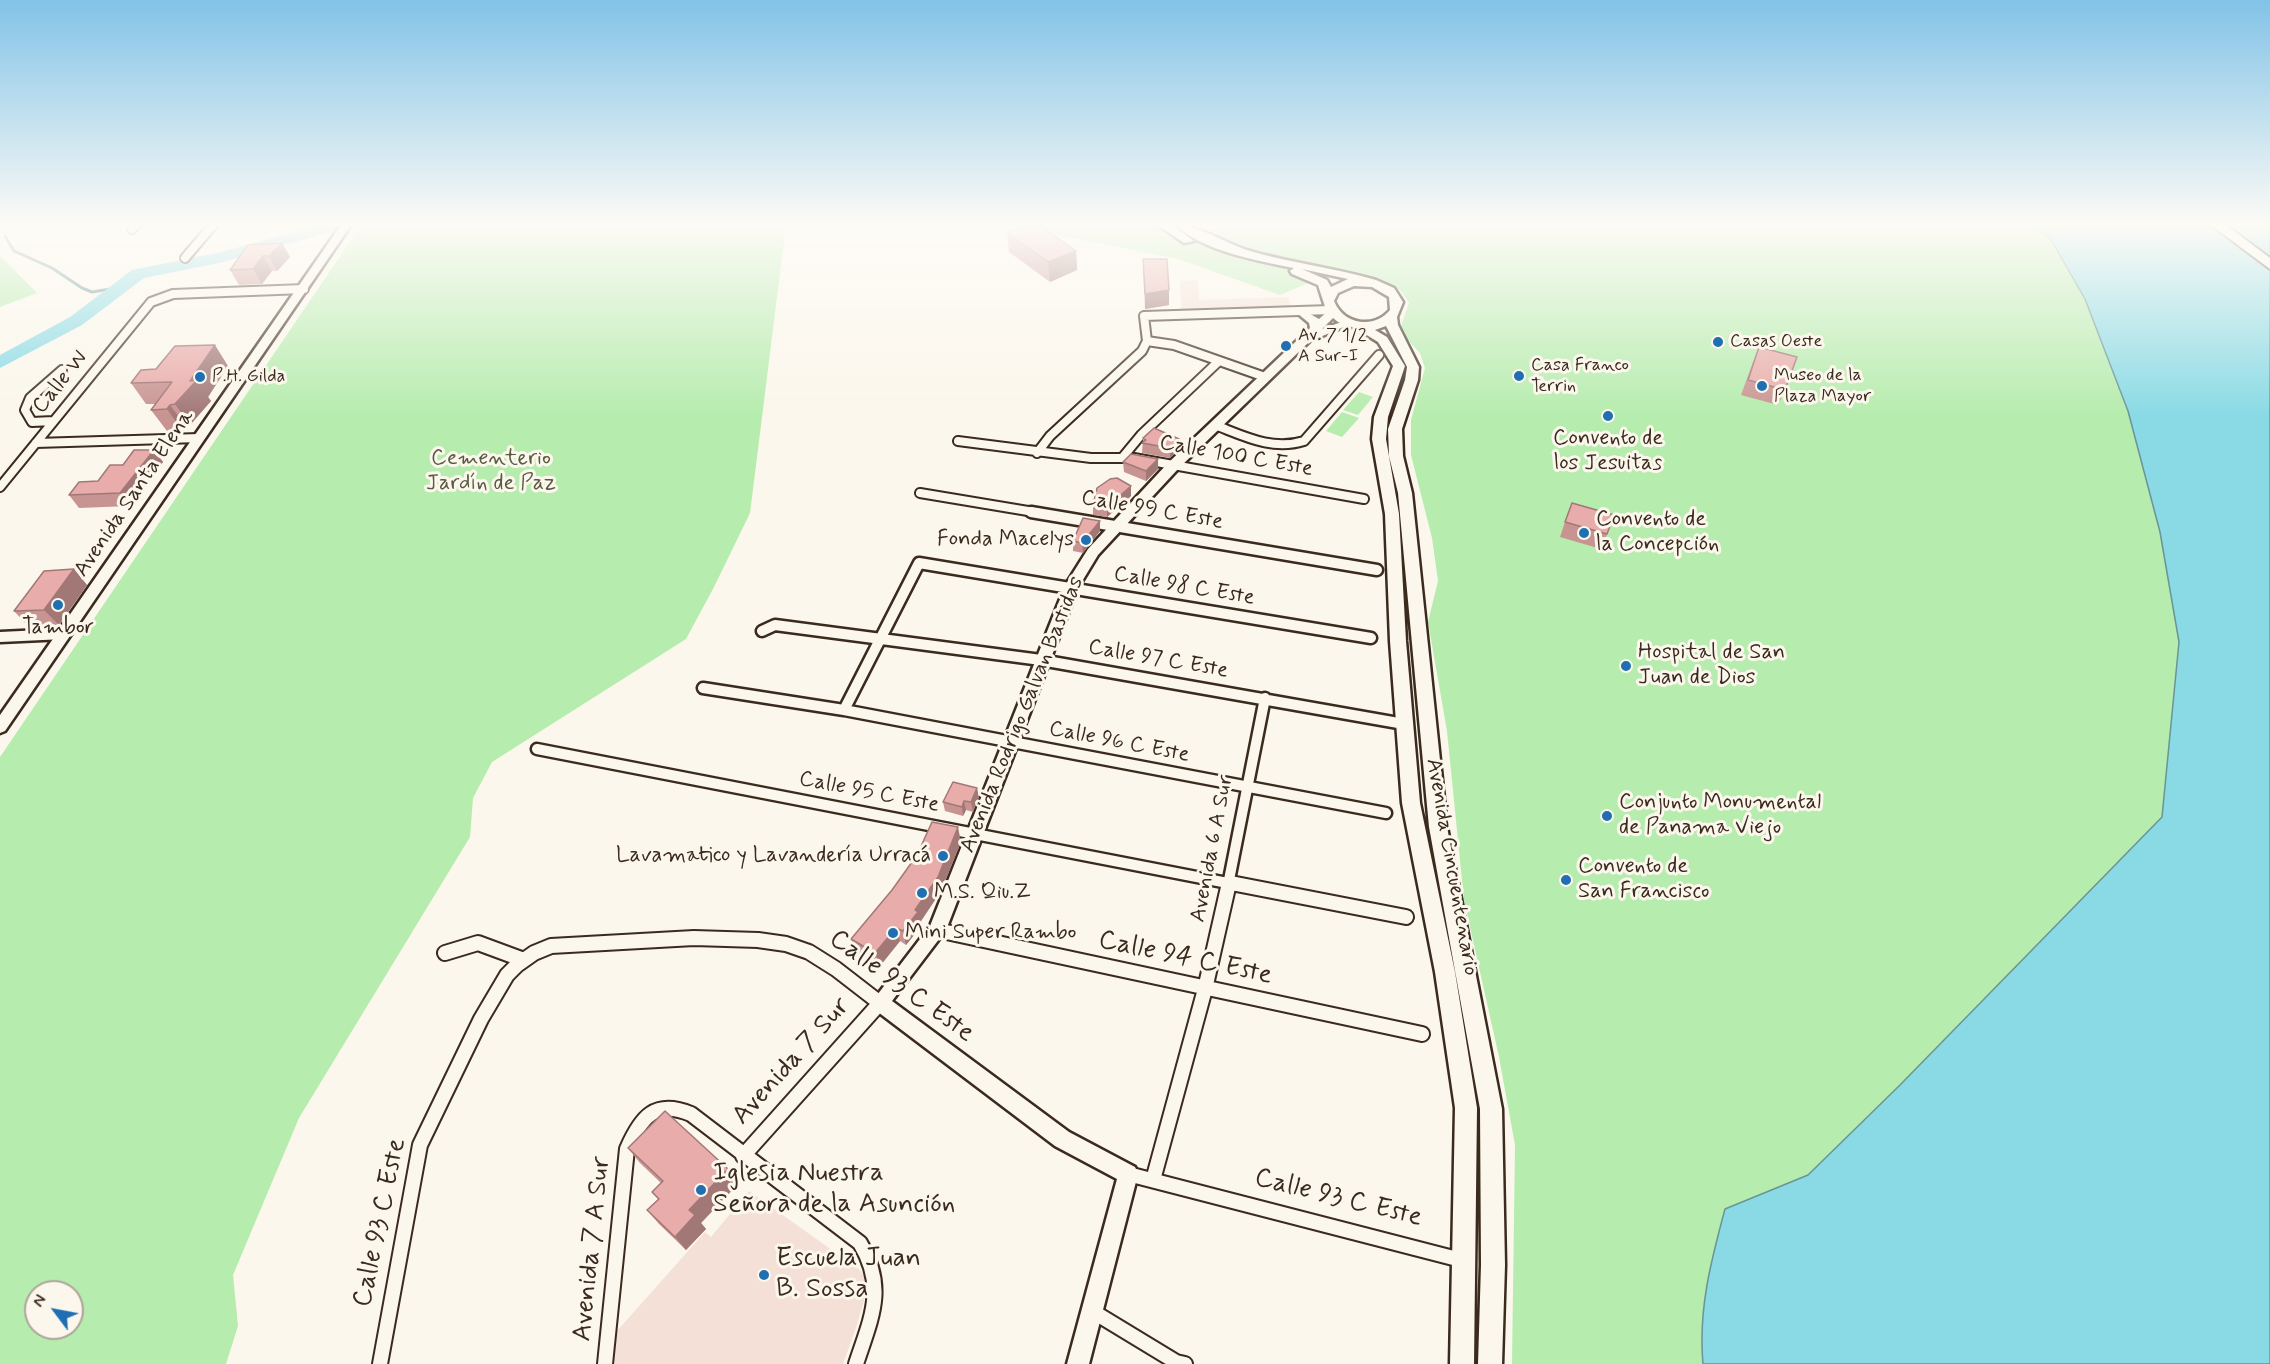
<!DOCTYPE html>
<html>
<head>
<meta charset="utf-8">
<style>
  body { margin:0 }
  #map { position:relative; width:2270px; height:1364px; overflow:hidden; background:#fbf7ec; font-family:Mynerve,sans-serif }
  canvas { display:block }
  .north { position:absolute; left:24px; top:1280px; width:60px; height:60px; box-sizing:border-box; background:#fbf7ec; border:2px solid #aea59a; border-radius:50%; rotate:302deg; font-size:16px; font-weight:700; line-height:24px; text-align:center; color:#3b2a1e }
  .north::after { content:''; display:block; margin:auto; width:21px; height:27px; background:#1f6fb2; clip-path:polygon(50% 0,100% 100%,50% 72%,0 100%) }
</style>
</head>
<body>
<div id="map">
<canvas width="2270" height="1364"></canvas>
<div class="north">N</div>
</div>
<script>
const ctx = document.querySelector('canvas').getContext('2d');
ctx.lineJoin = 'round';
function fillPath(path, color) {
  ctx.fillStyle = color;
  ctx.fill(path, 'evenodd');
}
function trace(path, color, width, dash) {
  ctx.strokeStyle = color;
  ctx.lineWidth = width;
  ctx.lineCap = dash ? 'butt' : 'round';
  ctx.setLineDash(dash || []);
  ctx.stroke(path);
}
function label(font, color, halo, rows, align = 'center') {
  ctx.font = font + ' Mynerve,sans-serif';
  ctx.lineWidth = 6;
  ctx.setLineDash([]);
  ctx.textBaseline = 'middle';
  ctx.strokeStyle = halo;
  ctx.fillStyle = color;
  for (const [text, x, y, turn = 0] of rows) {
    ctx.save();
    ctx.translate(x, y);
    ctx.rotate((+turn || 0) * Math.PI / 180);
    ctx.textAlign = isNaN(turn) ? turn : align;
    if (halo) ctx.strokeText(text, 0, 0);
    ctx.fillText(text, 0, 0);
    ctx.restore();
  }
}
const built = new Path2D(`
  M1198 280 1199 300 1289 297 1290 309H1181L1180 281Z
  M749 1191 860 1270 866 1279 867 1290 857 1325 843 1364H613L616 1332 705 1232 711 1237Z`);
const green = new Path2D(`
  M366 225H786L750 513 714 587 686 639 492 762 473 798 470 837 299 1118 233 1275 238 1326 226 1364H0V757L360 227ZM36 1292H72V1328H36Z
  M1041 225H2270V1364H1512L1515 1145 1499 1057 1464 900 1447 731 1428 622 1438 581 1432 538 1411 455V420L1425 368 1420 353 1399 331 1409 303 1401 291 1384 281 1342 269 1280 295 1178 259 1047 233Z
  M0 256 37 293 0 307Z
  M1359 392 1373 397 1358 415 1343 410Z
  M1342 412 1359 418 1342 437 1326 431Z`);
const water = new Path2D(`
  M2033 225H2270V1364H1703C1698 1310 1711 1261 1725 1209L1808 1175 1900 1085 2162 817 2179 642 2160 532 2128 411 2085 299 2050 238Z`);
const stream = new Path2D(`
  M5 236 14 251 52 268 82 288 92 292 117 288`);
const river = new Path2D(`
  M321 225H348L346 228 219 263 144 278 82 325 0 368V355L70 317 132 270 217 253Z`);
const streetFar2 = new Path2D(`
  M132 229 136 225
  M185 258 213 225
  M1147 341 1174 345 1265 377
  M53 421 32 422 25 410 30 398 62 370
  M1215 425C1244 436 1272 451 1304 441L1379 355
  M958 441 1091 458H1134L1364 499
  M36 443 199 438
  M1037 453 1050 436 1142 351 1147 341 1144 316 1330 310
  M1122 458 1141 435 1219 361
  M0 487 151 302 173 294 304 289
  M920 493 1040 513`);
const streetFar1 = new Path2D(`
  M1031 512 1377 570
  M762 631 775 625 1041 660 1404 724
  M0 637 64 634
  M703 688 844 710 1386 813
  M844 710 919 563 1371 638
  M537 749 1238 885
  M1228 885 1265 698`);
const street = new Path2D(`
  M1231 883 1406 917
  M937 930 1422 1034
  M445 953 478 943 524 960
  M1128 1174 1465 1261
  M1153 1180 1205 989 1229 883
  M1092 1311 1176 1362 1185 1364
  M380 1364 420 1145 481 1019 507 975 517 965 534 953 551 946 694 938 758 940 786 944 809 952 836 969 880 1003 743 1156
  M605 1364 627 1149C641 1117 655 1099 691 1114L860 1243C887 1288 871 1318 856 1364`);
const secondary = new Path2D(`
  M341 225H351L5 731 0 733V715Z
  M1303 310 1319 319 1328 311H1336V315L1322 329 1347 320 1353 323 1320 337 1313 338 1178 469 1098 555 1078 588 946 930 892 1001 1069 1132 1135 1167 1138 1174 1089 1364H1067L1117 1179 1055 1146 874 1009 871 1003 930 926 1066 584 1088 549 1168 463 1310 328 1309 323 1297 313Z`);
const primary = new Path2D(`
  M1158 225H1172L1194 241 1184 243Z
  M1176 225C1199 225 1226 244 1250 251 1291 263 1335 268 1376 280L1394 288 1403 302 1397 317 1398 325 1419 367 1418 380 1402 429 1403 456 1412 493 1447 827 1502 1109 1505 1265 1502 1364H1478L1481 1265 1480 1109 1429 827 1398 493 1389 456 1388 429 1405 380 1407 367 1386 326 1375 330 1387 337 1405 366 1388 417 1386 439 1399 514 1406 641 1420 803 1455 972 1477 1108 1474 1364H1450L1455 1108 1435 972 1402 803 1390 641 1385 514 1372 439 1374 417 1393 366 1378 342 1357 329 1338 322 1327 313 1318 285 1292 274 1290 271 1294 268C1259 261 1202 251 1176 225ZM1302 269 1348 279 1331 287 1327 280ZM1354 286 1372 287 1389 297 1390 310C1375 329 1343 325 1334 301L1338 293Z`);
const highway = new Path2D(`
  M2211 225H2226L2270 258V269Z`);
const wall = new Path2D(`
  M1007 233 1076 251 1077 270 1050 282 1009 252Z
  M282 243 290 257 277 271H272L262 284 239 285 230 270Z
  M1143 259 1169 305 1145 309Z
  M1759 347 1785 390 1778 405 1741 395 1753 362Z
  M228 366 208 397 211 401 190 425H185L182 430 167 431 151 410 156 404H146L131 383Z
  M1143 438 1179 449 1170 458 1142 453Z
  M154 450 163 462 130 506 79 508 69 495 98 481 123 465Z
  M1123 462 1158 469 1146 481 1124 472Z
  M1131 496 1107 517 1093 515V505Z
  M1565 522 1607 534 1601 549 1560 537Z
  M1100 531 1083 553 1073 551V541Z
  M74 569 87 585 59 625 28 626 14 611Z
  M979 797 973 812 966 810 963 816 945 811 943 802Z
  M961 842 941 891 921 921 922 925 906 945 900 941 880 966 855 952 851 939Z
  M628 1148 728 1169 738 1184 701 1223 706 1229 686 1250 659 1224 647 1210 658 1199 652 1192 661 1183 640 1163Z`);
const shadedWall = new Path2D(`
  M282 243 290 257 277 271 269 256Z
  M1076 251 1077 270 1050 282 1048 262Z
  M263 256 272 271 262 284 253 269Z
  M1169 290V305L1145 309V294Z
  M215 345 228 366 208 397 211 401 190 425 175 404Z
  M170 405 185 425 182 430 167 409Z
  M1179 439V449L1170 458V448Z
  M154 450 163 462 130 506 120 493Z
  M1158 459V469L1146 481V471Z
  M1131 486V496L1107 517V507Z
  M1100 521V531L1083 553 1082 543Z
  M74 569 87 585 59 625 44 610Z
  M977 788 979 797 973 812 971 802Z
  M964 801 966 810 963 816 962 807Z
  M958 827 961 842 941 891 921 921 922 925 906 945 903 931 915 910Z
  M896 928 900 941 880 966 875 953Z
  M728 1169 738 1184 701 1223 706 1229 686 1250 675 1237 689 1210Z`);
const building = new Path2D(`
  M1026 225H1039L1076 251 1048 262 1007 233Z
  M282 243 269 256H263L253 269 230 270 248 245Z
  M1143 259H1167L1169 290 1145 294Z
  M215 345 190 381 197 380 175 404 170 405 167 409 151 410 172 382 131 383 141 370 156 369 175 346Z
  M1759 347 1797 357 1785 390 1748 380Z
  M1154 428 1179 439 1170 448 1142 443 1146 440 1143 438Z
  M134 450H154L120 493 69 495 79 482 98 481 110 465H123Z
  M1131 454 1158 459 1146 471 1123 462Z
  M1117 478 1131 486 1107 507 1093 505 1097 488 1110 479Z
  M1572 503 1614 515 1607 534 1565 522Z
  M1083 518 1100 521 1082 543 1073 541Z
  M74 569 44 610 14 611 44 571Z
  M953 782 977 788 971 802 964 801 962 807 943 802Z
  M932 822 958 827 938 877 915 910 918 912 903 931 896 928 875 953 851 939 892 890 917 855Z
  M665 1111 728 1169 689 1210 695 1215 675 1237 647 1210 659 1199 652 1192 663 1181 628 1148Z`);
const markers = [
  [1718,342,6,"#1f6fb2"],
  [1286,346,6,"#1f6fb2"],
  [1519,376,6,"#1f6fb2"],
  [200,377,6,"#1f6fb2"],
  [1762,386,6,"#1f6fb2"],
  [1608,416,6,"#1f6fb2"],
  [1584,533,6,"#1f6fb2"],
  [1086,540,6,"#1f6fb2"],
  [58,605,6,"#1f6fb2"],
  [1626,666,6,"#1f6fb2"],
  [1607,816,6,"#1f6fb2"],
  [943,856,6,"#1f6fb2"],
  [1566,880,6,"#1f6fb2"],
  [922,893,6,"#1f6fb2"],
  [893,933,6,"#1f6fb2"],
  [701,1190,6,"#1f6fb2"],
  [764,1275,6,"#1f6fb2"]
];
const farPoinames = [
  ["Av. 7 1/2",1298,336],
  ["A Sur-I",1298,357],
  ["Casas Oeste",1730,342],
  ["Casa Franco",1531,366],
  ["Terrin",1531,387],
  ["Museo de la",1774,376],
  ["Plaza Mayor",1774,397],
  ["P.H. Gilda",212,377]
];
const streetNames = [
  ["Calle W",61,383,-51],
  ["Calle 100 C Este",1236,457,10],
  ["Avenida Santa Elena",135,494,-56],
  ["Calle 99 C Este",1152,511,10],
  ["Calle 98 C Este",1184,587,10],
  ["Calle 97 C Este",1158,660,10],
  ["Avenida Rodrigo Galvan Bastidas",1023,715,-68],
  ["Calle 96 C Este",1119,743,11],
  ["Calle 95 C Este",869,793,11],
  ["Avenida 6 A Sur",1213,849,-79],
  ["Avenida Cincuentenario",1451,867,80]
];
const poiNames = [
  ["Convento de",1608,439,"center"],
  ["los Jesuitas",1608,464,"center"],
  ["Convento de",1596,520],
  ["la Concepción",1596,545],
  ["Fonda Macelys",1074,540,"right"],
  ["Tambor",58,628,"center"],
  ["Hospital de San",1638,653],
  ["Juan de Dios",1638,678],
  ["Conjunto Monumental",1619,803],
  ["de Panama Viejo",1619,828],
  ["Lavamatico y Lavandería Urracá",931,856,"right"],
  ["Convento de",1578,867],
  ["San Francisco",1578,892],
  ["M.S. Qiu.Z",934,893],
  ["Mini Super Rambo",905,933]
];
const parkNames = [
  ["Cementerio",491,459],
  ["Jardín de Paz",491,484]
];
const nearStreetnames = [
  ["Calle 94 C Este",1185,959,12],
  ["Calle 93 C Este",901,987,36],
  ["Avenida 7 Sur",792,1062,-48],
  ["Calle 93 C Este",1338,1199,14],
  ["Calle 93 C Este",381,1223,-78],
  ["Avenida 7 A Sur",593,1249,-84]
];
const nearPoinames = [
  ["Iglesia Nuestra",713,1174],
  ["Señora de la Asunción",713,1205],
  ["Escuela Juan",776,1259],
  ["B. Sossa",776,1290]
];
fillPath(built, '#f5e0d8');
fillPath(green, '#b6ecae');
fillPath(water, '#8adae5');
trace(water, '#6a9495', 1.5);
trace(stream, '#6a9495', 3);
fillPath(river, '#8adae5');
trace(streetFar2, '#3b2a1e', 12);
trace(streetFar1, '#3b2a1e', 15);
trace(street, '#3b2a1e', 18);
trace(secondary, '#3b2a1e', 5);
trace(primary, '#3b2a1e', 5);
trace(highway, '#3b2a1e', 4);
trace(streetFar2, '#fbf7ec', 8);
trace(streetFar1, '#fbf7ec', 10);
trace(street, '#fbf7ec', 14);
fillPath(secondary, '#fbf7ec');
fillPath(primary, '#fbf7ec');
fillPath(highway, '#fbf7ec');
fillPath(wall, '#c89492');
fillPath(shadedWall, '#a27877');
fillPath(building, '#e8acaa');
trace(building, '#a27877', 1.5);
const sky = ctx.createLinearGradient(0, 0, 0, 416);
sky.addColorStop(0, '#82c3e7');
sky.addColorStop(0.54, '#fdfbf6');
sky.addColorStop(1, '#fdfbf600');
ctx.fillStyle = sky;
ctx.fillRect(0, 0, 2270, 416);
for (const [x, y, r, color] of markers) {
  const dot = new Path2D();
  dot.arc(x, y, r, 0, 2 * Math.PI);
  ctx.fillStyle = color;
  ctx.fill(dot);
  trace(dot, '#fbf7ec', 2);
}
label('18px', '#3b2a1e', '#fbf7ec', farPoinames, 'left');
label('22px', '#3b2a1e', '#fbf7ec', streetNames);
label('22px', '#3b2a1e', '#fbf7ec', poiNames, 'left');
label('22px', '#5a5a42', '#fbf7ec', parkNames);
label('27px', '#3b2a1e', '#fbf7ec', nearStreetnames);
label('27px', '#3b2a1e', '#fbf7ec', nearPoinames, 'left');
</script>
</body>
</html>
